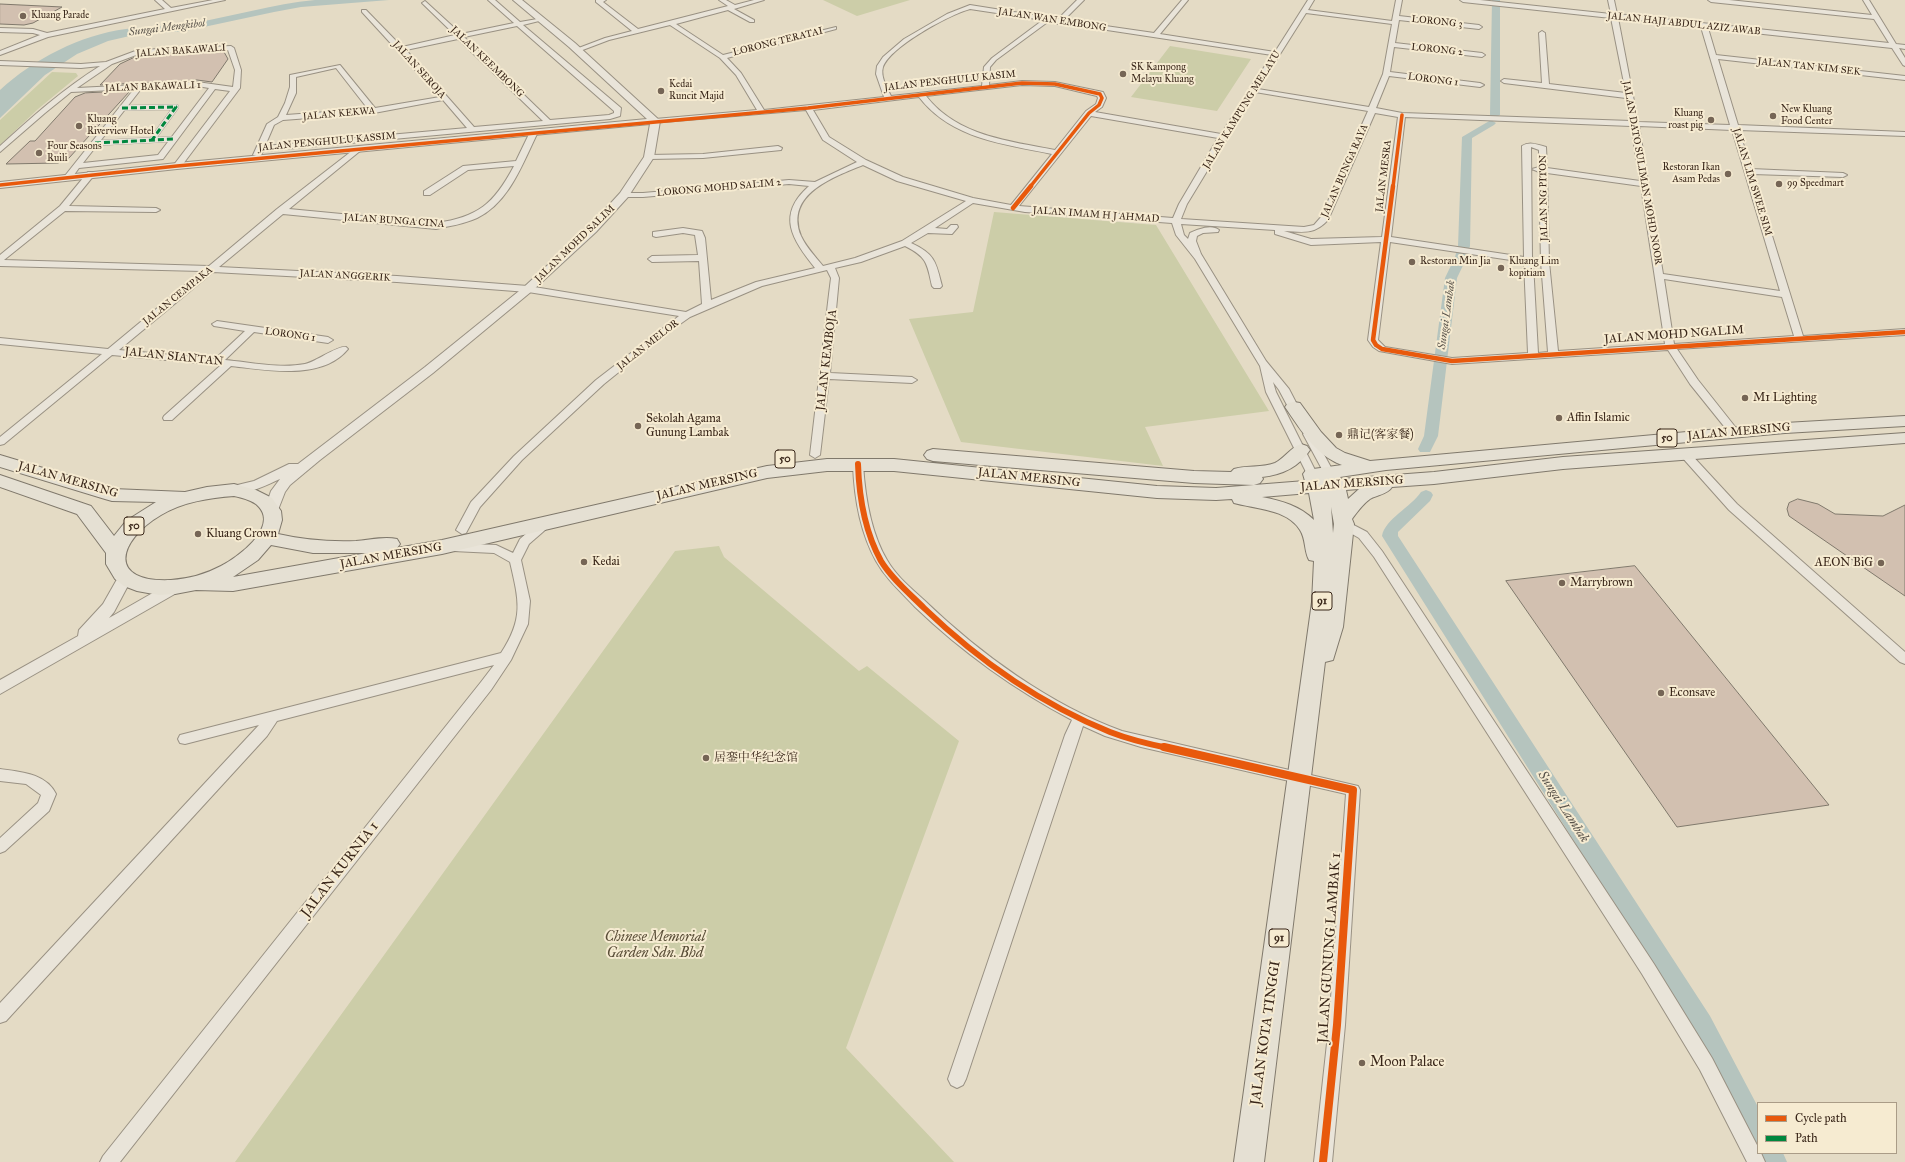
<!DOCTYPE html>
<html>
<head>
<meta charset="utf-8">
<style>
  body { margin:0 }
  #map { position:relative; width:1905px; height:1162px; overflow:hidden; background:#e4dbc5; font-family:"IM FELL Great Primer",serif }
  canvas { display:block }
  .legend { position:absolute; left:1757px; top:1102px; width:140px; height:52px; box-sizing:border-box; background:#f6ebd1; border:1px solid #aa9c87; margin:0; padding:5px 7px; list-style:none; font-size:12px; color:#392619 }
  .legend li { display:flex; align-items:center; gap:8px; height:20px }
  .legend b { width:20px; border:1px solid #aa9c87 }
</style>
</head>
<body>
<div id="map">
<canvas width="1905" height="1162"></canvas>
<ul class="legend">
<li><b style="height:5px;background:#e8590c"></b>Cycle path</li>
<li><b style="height:5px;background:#00873e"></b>Path</li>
</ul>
</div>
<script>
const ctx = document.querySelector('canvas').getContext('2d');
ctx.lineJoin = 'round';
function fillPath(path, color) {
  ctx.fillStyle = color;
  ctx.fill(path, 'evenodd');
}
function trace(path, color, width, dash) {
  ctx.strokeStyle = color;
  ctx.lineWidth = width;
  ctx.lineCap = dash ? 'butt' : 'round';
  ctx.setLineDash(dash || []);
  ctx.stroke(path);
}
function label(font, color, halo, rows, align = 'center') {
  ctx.font = font + ' "IM FELL Great Primer","Noto Serif SC",serif';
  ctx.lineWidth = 4;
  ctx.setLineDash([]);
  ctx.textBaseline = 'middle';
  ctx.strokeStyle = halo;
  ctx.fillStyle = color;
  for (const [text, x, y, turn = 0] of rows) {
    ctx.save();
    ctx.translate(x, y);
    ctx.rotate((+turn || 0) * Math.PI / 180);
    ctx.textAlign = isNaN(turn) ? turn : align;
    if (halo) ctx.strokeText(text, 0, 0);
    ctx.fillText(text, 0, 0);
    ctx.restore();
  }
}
const green = new Path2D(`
  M823 0H910L857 16Z
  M1170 46 1251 59 1217 111 1131 97Z
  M52 72 76 73 78 76 38 109 0 145V120Z
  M994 212 1156 225 1269 411 1145 427 1163 466 961 442 909 319 973 312Z
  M719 546 724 557 859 671 867 666 959 741 846 1048 954 1162H235L675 551Z`);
const water = new Path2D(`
  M315 0H389L301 7 274 12 185 31 134 35 108 41 77 54 45 75 0 118V90C34 59 80 35 126 29 148 26 171 27 193 23 234 16 273 4 315 0Z`);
const canal = new Path2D(`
  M1492 0H1500V115L1495 118 1490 115Z
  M1491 120 1496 123 1494 125 1472 138 1470 246 1467 257 1457 278 1438 436 1430 452H1420L1418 449 1424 436 1445 278 1455 257 1458 246 1462 137Z
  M1426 490 1431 492 1433 495 1430 501 1398 532V536L1710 1016 1758 1107V1143L1750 1139 1694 1032 1382 536C1385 519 1411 507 1421 492Z
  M1758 1153H1783L1787 1162H1762Z`);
const building = new Path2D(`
  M0 4 62 7 33 23 24 25 0 24Z
  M224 52 228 59 212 82 197 80 100 85 120 64 139 55Z
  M130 91 69 158 58 163 6 164 30 141H35L75 97 85 93Z
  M1798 499 1818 504 1835 514 1883 516 1905 505V596L1789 516 1787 509 1789 503Z
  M1635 566 1829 805 1677 827 1506 581Z`);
const pedestrian = new Path2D(`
  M122 108 176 107 152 140
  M95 143 174 139`);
const minor = new Path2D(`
  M155 0H162L171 8 213 0H225L48 37 0 55V51L40 35 33 33 0 32V28L33 29 47 33 165 9Z
  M488 0H495L520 22 543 18V20L523 25 621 108 620 116 610 119 263 151 260 157 253 155 267 124 278 117 285 103 290 87V75L340 65 375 108 440 97 362 12V10H366L402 47 455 35 423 4 422 3 425 1 461 34 514 23ZM517 26 614 111V113L609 115 550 120 464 37ZM458 39 543 121 474 127 406 50ZM336 68 368 109 286 115 296 93V77ZM443 100 467 128 265 146 274 125 283 120 374 113Z
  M596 0H606L603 2 638 29 728 6 719 0H726L735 5 754 0H764L734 9 754 20V22H750L728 10 676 24 723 55 836 27V29L727 58 741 73 764 110 884 97 876 74 877 66 883 57 904 39 947 14 970 5 1058 19 1077 0H1084L1064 20 1154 33 1182 0H1188L1160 34 1275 52 1308 0H1314L1308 10 1392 21 1396 0H1402L1399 16 1479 25 1482 27 1479 29 1399 20 1395 43 1482 53 1485 55 1482 57 1394 47 1390 72 1480 83 1484 85 1480 87 1389 76 1376 108 1402 113 1631 121 1626 98 1504 83 1501 81 1504 79 1542 83 1539 33 1542 31 1545 33 1549 84 1626 93 1611 18 1463 2 1460 0H1480L1611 14 1608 0H1614L1617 14 1889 43 1874 19 1711 2 1708 0H1729L1872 15 1863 0H1869L1896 44 1905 45V49L1899 48 1905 58V66L1903 65 1892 48 1708 28 1716 55 1905 76V80L1718 59 1738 125 1905 132V136L1739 130 1751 169 1843 173 1847 175 1843 177 1753 174 1803 336 1905 329V335L1677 349 1698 380 1740 433 1735 436 1731 435 1690 384 1668 350 1452 364 1379 351 1373 347 1368 340 1381 242 1311 245 1275 234V230L1181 224 1184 235 1188 239 1190 233C1198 229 1212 224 1219 230L1218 232 1203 233 1197 236 1196 241 1201 254 1266 361 1289 389 1303 416 1298 419 1294 418 1279 390 1273 382 1276 392 1317 474 1312 478 1307 474 1266 392 1260 366 1195 259 1176 235 1172 223 1025 212 973 203 935 228 947 229 951 225H957L958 227 952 234 928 233 911 243C935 254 936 262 942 286L940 288H934L932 286C927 263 927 257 905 246L861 262 835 268 839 278 830 373 912 377 917 380 912 383 829 379 820 455 815 458 810 455 829 294 831 278 827 270 762 286 690 317 666 334 604 384 522 460 480 507 466 533 462 534 456 530 471 502 514 456 596 380 679 316 528 292 397 282 213 272 119 350 215 359 245 331 214 326 212 324 217 321 328 337 333 340 328 343 254 332 225 360C250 362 279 369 305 364 316 362 338 345 346 347L348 349C322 381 266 370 231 366L172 420H164L163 418 164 416 221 365 112 355 4 444 0 445V437L102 354 0 344V338L108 349 202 271 0 266V255L60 206 88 172H91L95 174 69 206 156 208 160 210 156 212 65 211 4 260 209 266 277 209 357 147H360V151L289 209 436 223C478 217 494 204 514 166L468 170 430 195H424V191L463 166 516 161 530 132 534 130 538 132C523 162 510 202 477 218 464 224 450 226 436 229L283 214 219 267 397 276 528 286 686 312 702 304 699 261 652 262 648 259 652 256 698 255 695 235 683 233 656 237 653 236V232L683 228 702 231 705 238 711 300 756 282 815 268C792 239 776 215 809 186L789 184 643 197H621L620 195 624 193H643L789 180 815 182 857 162 823 140 806 110 652 123 651 121 655 119 757 110 736 75 720 58 670 25 609 40 580 51H576V49L605 38 632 31 596 2ZM970 9 1043 20 992 58 984 67 982 86 891 96C887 88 880 76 883 67 891 46 949 15 970 9ZM1306 13 1392 24 1383 74 1369 107 1258 89ZM1618 18 1701 27 1730 125 1638 122ZM1049 21 1058 24 1061 23 1272 55 1221 134 1095 112 1102 107 1106 98 1103 92 1055 82 1022 81 989 85 990 67 996 60ZM1022 85 1055 86 1097 96 1098 98 1096 104 1086 111 1055 150C1009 141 957 136 926 96ZM1255 92 1368 111 1321 217 1314 225 1304 227 1181 219 1187 204ZM919 97C951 139 1004 144 1052 154L1011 205 973 198 903 177 866 160 829 137 813 110ZM1375 113 1398 117 1382 237 1311 239 1284 231C1303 232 1314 235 1328 220ZM1091 116 1218 138 1179 204 1173 218 1019 206ZM1405 117 1631 126 1640 181 1547 168 1546 147C1538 145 1530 141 1522 146L1524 257 1391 237ZM1639 126 1732 130 1780 291 1663 274ZM1531 147 1539 150V167L1532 169 1539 172 1541 262 1548 352 1538 353 1533 263 1538 261 1532 258ZM863 165 897 181 966 201 902 241 855 258 823 266C815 256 806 247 801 236 784 194 834 177 863 165ZM1547 173 1641 186 1665 344 1558 351 1549 262ZM1390 242 1524 262 1528 353 1452 358 1385 347 1378 340ZM1664 279 1782 297 1794 336 1674 344Z
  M231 46 234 48 241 70 240 88 180 168H174L173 166 230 91 215 89 163 159 79 168 71 179H68L64 177 134 89 71 92 45 113 0 152V146C32 117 63 89 100 66L81 68 0 65V61L81 64 106 62 138 50ZM228 50 235 70 233 87 197 82 77 88 112 64 139 54ZM197 86 209 88 158 155 83 163 141 89Z
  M778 146 782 148 781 150 703 158 649 159 645 157 649 155 703 154Z
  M1308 431 1313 434 1334 473 1333 475 1329 477 1324 473 1303 434Z
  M1684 450 1688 451 1737 504 1905 652V664L1900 662 1729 510 1680 455 1679 453Z
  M858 461 863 464C865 496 871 533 887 560 896 576 911 588 924 600 979 653 1050 705 1122 731L1358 786 1360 790 1345 1025 1332 1162H1314L1329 1025 1346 794 1141 747 1105 736 1083 726 966 1079 963 1085 957 1088 951 1085 948 1079 1065 735 1072 720C1015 690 962 652 915 607 901 592 886 579 876 561 860 532 854 496 853 464Z
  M548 517 554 521 552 524 529 544 521 560 530 601 528 624 511 660 491 690 120 1162H100L103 1156 481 682 494 665 277 721 267 736 6 1021 0 1023V1003L259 725 185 744 180 743 178 739 180 735 501 653C524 618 519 601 510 562L494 553 453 551 449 550 447 547 449 544 453 543 496 545 513 553 520 539 544 518Z
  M1344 520 1367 532 1382 551 1654 964 1712 1058 1758 1147V1153H1761L1765 1162H1747L1700 1070 1642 974 1374 557 1359 538 1340 527 1338 524Z
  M0 769C20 772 46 773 56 794L49 811 5 851 0 853V838L38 803 41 795 26 784 0 781Z`);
const tertiary = new Path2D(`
  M513 0H522L575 43 658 119 660 121 654 157 628 197 596 232 532 291 433 373 320 460 290 485 285 492 276 515 271 517 266 515 264 512 271 491 280 479C267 485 243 497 229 493L227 490 229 487 254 481 289 464H298L425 367 524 287 588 228 620 193 644 157 650 124 177 169 0 188V182L177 163 647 119 569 47Z
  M125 573 130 574 132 578 114 612 109 618 170 583 175 582 180 583 183 587 180 591 0 694V680L78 636 79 630 103 604 120 574Z`);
const trunk = new Path2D(`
  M1294 402 1300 403 1321 432 1336 448 1345 453 1370 461 1785 423 1905 416V426L1785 433 1386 470 1340 477 1341 479 1434 472 1563 457 1905 433V443L1563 469 1434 484 1392 487C1388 494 1377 495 1370 499 1363 504 1357 512 1352 519L1354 524 1343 627 1333 660 1325 662 1264 1162H1234L1312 602 1314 561 1309 560C1304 551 1306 539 1300 530 1287 509 1256 509 1234 503L1232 499 1216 500 1157 498 894 471H827L767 478 442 554 233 591 196 590 175 594 159 595 137 591 124 586 115 579 106 564V553L77 514 0 487V475L91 506 114 536 126 521 156 502 112 501 105 499 0 467V455L113 489 185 492 207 487 234 484 256 490 272 498 281 511 282 520 278 534C304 540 330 542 356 541 370 540 384 536 397 539L400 544 397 548 442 540 767 466 827 459H894L1157 486 1216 488 1305 481 1303 474 1306 470 1342 465C1315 455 1301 430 1285 407L1288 403ZM1359 489 1348 499 1346 490ZM1309 493 1314 520C1300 506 1282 501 1262 497ZM234 496C242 498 253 500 259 507 278 528 237 558 221 566 206 574 188 579 171 580 107 583 117 541 161 515 183 502 208 498 234 496ZM1331 507 1334 524 1333 533ZM271 545 313 553H367L233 577 258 560Z
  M1301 444 1307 446 1310 450C1299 467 1282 475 1262 477L1263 479 1260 483 1254 485 1194 483 933 461 927 459 924 455 927 451 933 449 1194 471 1231 472 1234 469C1247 465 1262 468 1275 463 1285 458 1291 447 1301 444Z`);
const quiet = new Path2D(`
  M122 108 176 107 152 140
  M95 143 174 139`);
const cyclewayFar3 = new Path2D(`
  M0 185 177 166 808 108 1022 83 1055 84 1100 94 1102 98 1099 105 1089 113 1030 187
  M1393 187 1402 115`);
const cyclewayFar2 = new Path2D(`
  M1393 186 1373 340 1376 345 1382 349 1452 361 1905 332
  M1013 208 1031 186`);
const cyclewayFar1 = new Path2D(`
  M858 464C859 496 865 532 881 561 892 579 909 593 924 608 977 659 1041 704 1110 732 1128 739 1148 744 1168 748`);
const cycleway = new Path2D(`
  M1164 747 1353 790 1337 1025 1323 1162`);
const markers = [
  [23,16,4,"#756555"],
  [1123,74,4,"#756555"],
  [661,91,4,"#756555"],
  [1773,116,4,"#756555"],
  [1711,120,4,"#756555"],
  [79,126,4,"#756555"],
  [39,153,4,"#756555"],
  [1728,174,4,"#756555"],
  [1779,184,4,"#756555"],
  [1412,262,4,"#756555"],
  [1501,268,4,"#756555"],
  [1745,398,4,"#756555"],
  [1559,418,4,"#756555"],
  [638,426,4,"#756555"],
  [1339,435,4,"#756555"],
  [198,534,4,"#756555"],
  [584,562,4,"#756555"],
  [1881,563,4,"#756555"],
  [1562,583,4,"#756555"],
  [1661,693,4,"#756555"],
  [706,758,4,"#756555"],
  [1362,1063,4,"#756555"]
];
const farPoinames = [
  ["Kluang Parade",31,16],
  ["SK Kampong",1131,68],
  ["Melayu Kluang",1131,80],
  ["Kedai",669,85],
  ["Runcit Majid",669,97],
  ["New Kluang",1781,110],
  ["Food Center",1781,122],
  ["Kluang",1703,114,"right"],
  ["roast pig",1703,126,"right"],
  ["Kluang",87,120],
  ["Riverview Hotel",87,132],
  ["Four Seasons",47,147],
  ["Ruili",47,159],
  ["Restoran Ikan",1720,168,"right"],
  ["Asam Pedas",1720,180,"right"],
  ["99 Speedmart",1787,184],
  ["Restoran Min Jia",1420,262],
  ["Kluang Lim",1509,262],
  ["kopitiam",1509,274]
];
const farStreetnames = [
  ["JALAN WAN EMBONG",1052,20,9],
  ["LORONG 3",1437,22,6],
  ["JALAN HAJI ABDUL AZIZ AWAB",1684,24,6],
  ["LORONG TERATAI",778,42,-14],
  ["LORONG 2",1437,50,6],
  ["JALAN BAKAWALI",181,51,-4],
  ["JALAN KEEMBONG",487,62,44],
  ["JALAN TAN KIM SEK",1809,67,6],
  ["JALAN SEROJA",419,70,48],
  ["LORONG 1",1433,80,7],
  ["JALAN PENGHULU KASIM",950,81,-6],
  ["JALAN BAKAWALI 1",153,87,-2],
  ["JALAN KAMPUNG MELAYU",1242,110,-58],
  ["JALAN KEKWA",339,114,-5],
  ["JALAN PENGHULU KASSIM",327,142,-5],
  ["JALAN BUNGA RAYA",1345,171,-66],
  ["JALAN DATO SULIMAN MOHD NOOR",1642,173,80],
  ["JALAN MESRA",1384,176,-83],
  ["JALAN LIM SWEE SIM",1752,182,73],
  ["LORONG MOHD SALIM 2",719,188,-5],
  ["JALAN NG PITON",1544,198,-91],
  ["JALAN IMAM H J AHMAD",1096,215,4],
  ["JALAN BUNGA CINA",394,221,4],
  ["JALAN MOHD SALIM",575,244,-44],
  ["JALAN ANGGERIK",345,276,3],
  ["JALAN CEMPAKA",178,296,-39],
  ["LORONG 1",290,335,8],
  ["JALAN MELOR",648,345,-38]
];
const farWaternames = [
  ["Sungai Mengkibol",167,28,-7],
  ["Sungai Lambak",1447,315,-82]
];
const shields = [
  [1667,438,20],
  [785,459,20],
  [134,526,20],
  [1322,601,20],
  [1279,938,20]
];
const shieldNames = [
  ["50",1667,438],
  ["50",785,459],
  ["50",134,526],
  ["91",1322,601],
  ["91",1279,938]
];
const streetNames = [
  ["JALAN MOHD NGALIM",1674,335,-4],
  ["JALAN SIANTAN",174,357,6],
  ["JALAN KEMBOJA",827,360,-83],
  ["JALAN MERSING",1739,432,-5],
  ["JALAN MERSING",1029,478,6],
  ["JALAN MERSING",68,480,16],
  ["JALAN MERSING",1352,484,-4],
  ["JALAN MERSING",707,485,-13],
  ["JALAN MERSING",391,556,-10]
];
const poiNames = [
  ["M1 Lighting",1753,398],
  ["Affin Islamic",1567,418],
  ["Sekolah Agama",646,419],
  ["Gunung Lambak",646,433],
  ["鼎记(客家餐)",1347,435],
  ["Kluang Crown",206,534],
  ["Kedai",592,562],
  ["AEON BiG",1873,563,"right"],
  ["Marrybrown",1570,583],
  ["Econsave",1669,693],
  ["居銮中华纪念馆",714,758]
];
const waterNames = [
  ["Sungai Lambak",1563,807,57]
];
const nearStreetnames = [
  ["JALAN KURNIA 1",340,870,-52],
  ["JALAN GUNUNG LAMBAK 1",1330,948,-86],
  ["JALAN KOTA TINGGI",1266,1033,-82]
];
const nearParknames = [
  ["Chinese Memorial",655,938],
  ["Garden Sdn. Bhd",655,954]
];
const nearPoinames = [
  ["Moon Palace",1370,1063]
];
fillPath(green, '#cccda8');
fillPath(water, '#b5c4be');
fillPath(canal, '#b5c4be');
fillPath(building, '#d2c0b0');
trace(building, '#80796c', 1);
trace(pedestrian, '#999183', 6);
trace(minor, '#999183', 2);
trace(tertiary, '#999183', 2);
trace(trunk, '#80796c', 2);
trace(pedestrian, '#e9e4d9', 5.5);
fillPath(minor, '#e9e4d9');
fillPath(tertiary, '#e9e4d9');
fillPath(trunk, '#e5e0d3');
trace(quiet, '#00873e', 3, [6, 3]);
trace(cyclewayFar3, '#e8590c', 3.5);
trace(cyclewayFar2, '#e8590c', 4.5);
trace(cyclewayFar1, '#e8590c', 6);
trace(cycleway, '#e8590c', 8);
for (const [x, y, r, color] of markers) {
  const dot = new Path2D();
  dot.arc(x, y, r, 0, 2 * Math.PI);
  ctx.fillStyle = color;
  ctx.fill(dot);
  trace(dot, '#f6ebd1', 1.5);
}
label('10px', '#392619', '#f6ebd1', farPoinames, 'left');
label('10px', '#392619', '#f6ebd1', farStreetnames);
label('italic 11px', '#58524a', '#f6ebd1', farWaternames);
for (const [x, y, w] of shields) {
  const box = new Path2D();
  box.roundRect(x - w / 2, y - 9, w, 18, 3);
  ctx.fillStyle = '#f6ebd1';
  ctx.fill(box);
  trace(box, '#392619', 1);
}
label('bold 11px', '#392619', null, shieldNames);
label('12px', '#392619', '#f6ebd1', streetNames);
label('12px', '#392619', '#f6ebd1', poiNames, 'left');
label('italic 13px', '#58524a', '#f6ebd1', waterNames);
label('14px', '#392619', '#f6ebd1', nearStreetnames);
label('italic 14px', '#594d37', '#f6ebd1', nearParknames);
label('14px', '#392619', '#f6ebd1', nearPoinames, 'left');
</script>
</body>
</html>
